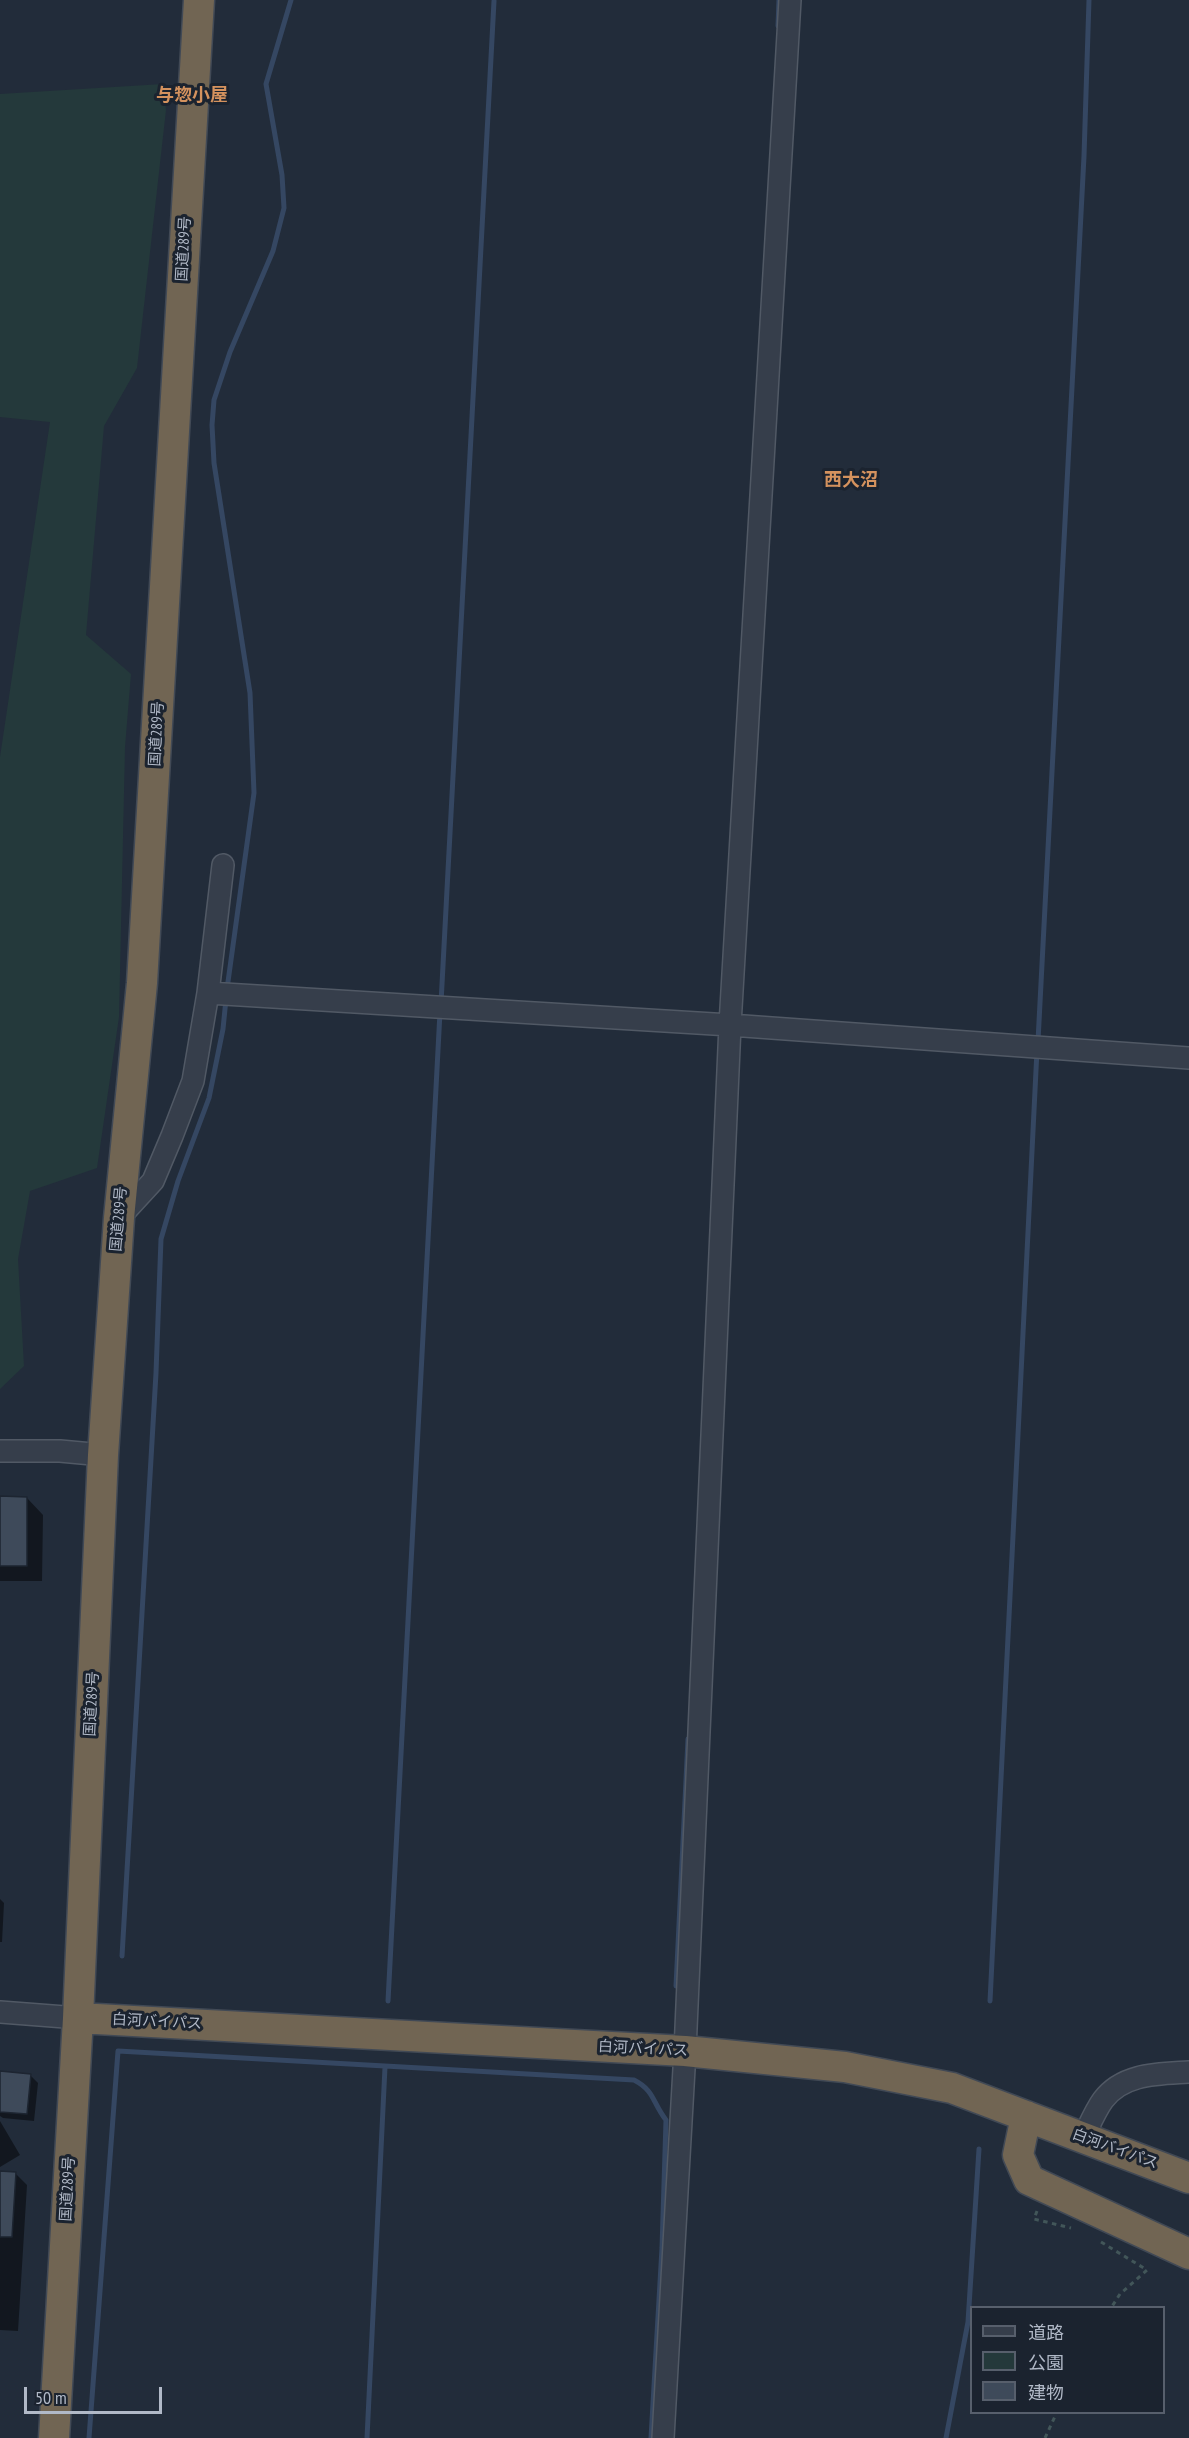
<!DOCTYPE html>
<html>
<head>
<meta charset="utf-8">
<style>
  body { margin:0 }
  #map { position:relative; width:1189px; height:2438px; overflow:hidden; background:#222c3a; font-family:"PT Sans Narrow","Noto Sans JP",sans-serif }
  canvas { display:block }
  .legend { position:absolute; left:970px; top:2306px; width:195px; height:108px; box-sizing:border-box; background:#1b232f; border:2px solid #575f6c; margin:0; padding:8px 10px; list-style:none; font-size:18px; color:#b1b9c7 }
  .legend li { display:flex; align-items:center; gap:12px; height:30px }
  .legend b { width:30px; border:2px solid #575f6c }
  .scale { position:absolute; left:24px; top:2387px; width:138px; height:27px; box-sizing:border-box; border:3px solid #b1b9c7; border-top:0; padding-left:8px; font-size:18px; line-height:21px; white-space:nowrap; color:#b1b9c7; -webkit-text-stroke:4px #1b232f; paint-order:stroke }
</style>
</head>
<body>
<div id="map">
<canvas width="1189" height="2438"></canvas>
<ul class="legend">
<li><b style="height:8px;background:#363e4b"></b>道路</li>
<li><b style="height:16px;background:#24393b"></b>公園</li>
<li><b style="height:16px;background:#3e4a5a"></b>建物</li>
</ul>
<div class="scale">50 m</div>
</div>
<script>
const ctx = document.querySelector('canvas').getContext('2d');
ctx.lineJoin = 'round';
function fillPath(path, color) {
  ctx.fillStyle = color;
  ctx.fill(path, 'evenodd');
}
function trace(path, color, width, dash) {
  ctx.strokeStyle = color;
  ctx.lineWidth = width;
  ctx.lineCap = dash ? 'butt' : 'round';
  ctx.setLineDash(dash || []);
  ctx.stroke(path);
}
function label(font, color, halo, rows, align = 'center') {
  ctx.font = font + ' "PT Sans Narrow","Noto Sans JP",sans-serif';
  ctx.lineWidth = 6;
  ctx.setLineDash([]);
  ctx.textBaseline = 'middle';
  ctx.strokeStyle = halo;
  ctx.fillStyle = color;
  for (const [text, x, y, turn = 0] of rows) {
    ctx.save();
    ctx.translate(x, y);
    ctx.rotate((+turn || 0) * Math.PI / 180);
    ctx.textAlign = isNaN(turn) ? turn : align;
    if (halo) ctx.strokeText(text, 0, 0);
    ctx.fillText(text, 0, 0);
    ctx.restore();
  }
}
const green = new Path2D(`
  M163 84 166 110 137 368 104 426 86 635 131 674 125 747 119 1017 97 1168 30 1191 18 1259 24 1366 0 1389V757L50 422 0 417V94Z`);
const shadow = new Path2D(`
  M0 1498H27L43 1515 42 1581H0Z
  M0 1899 4 1903 2 1942H0Z
  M0 2072 30 2075 38 2083 34 2121 3 2118 0 2116Z
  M0 2121 20 2155 0 2167Z
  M0 2172 15 2173 27 2185 18 2331 0 2330Z`);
const stream = new Path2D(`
  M778 26 779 0
  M227 989 254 793 250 693 214 463 212 425 214 400 230 352 273 251 284 208 282 175 266 84 291 0
  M441 1003 494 1
  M1038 1041 1084 156 1089 0
  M122 1956 156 1373 161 1239 178 1181 209 1098 223 1029 226 999
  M676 1986 688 1739
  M388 2001 440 1012
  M990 2001 1037 1050
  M89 2438 118 2051 634 2080C655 2091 652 2102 666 2120L662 2248 651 2438
  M367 2438 385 2067
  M946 2438 968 2322 979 2149`);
const building = new Path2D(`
  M0 1496 27 1497V1566H0Z
  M0 2071 31 2074 27 2114 0 2112Z
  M0 2171 16 2172 12 2237H0Z`);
const path = new Path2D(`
  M1037 2211 1034 2219 1071 2228
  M1101 2242 1147 2270 1120 2294 1111 2308
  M1045 2438 1057 2412`);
const minor = new Path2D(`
  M208 993 223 865
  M119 1218 153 1181 172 1136 193 1081 208 993 730 1025 1189 1058
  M0 1451H60L103 1455
  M0 2012 78 2018
  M1083 2138C1089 2126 1095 2111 1103 2100 1123 2073 1159 2074 1189 2072
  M663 2438 685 2051 730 1025 790 0`);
const highway = new Path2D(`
  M78 2018 685 2051 845 2067 952 2088 1189 2178
  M1026 2116 1018 2155 1029 2180 1189 2254
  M54 2438 78 2018 103 1455 119 1218 142 983 199 0`);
const streetNames = [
  ["国道289号",184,249,-87],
  ["国道289号",157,734,-87],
  ["国道289号",119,1219,-85],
  ["国道289号",92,1704,-87],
  ["白河バイパス",157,2022,3],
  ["白河バイパス",643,2049,3],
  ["白河バイパス",1115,2149,20],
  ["国道289号",68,2189,-87]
];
const quarterNames = [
  ["与惣小屋",192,96],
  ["西大沼",851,481]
];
fillPath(green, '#24393b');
fillPath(shadow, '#0007');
trace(stream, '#354762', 5);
fillPath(building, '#3e4a5a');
trace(building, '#1d2531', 1.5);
trace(minor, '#515965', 24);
trace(highway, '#414955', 33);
trace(path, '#425659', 3, [4.5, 4.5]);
trace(minor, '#363e4b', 21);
trace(highway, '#716553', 30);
label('15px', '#b1b9c7', '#1b232f', streetNames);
label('bold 18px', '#d4925e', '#1b232f', quarterNames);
</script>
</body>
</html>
